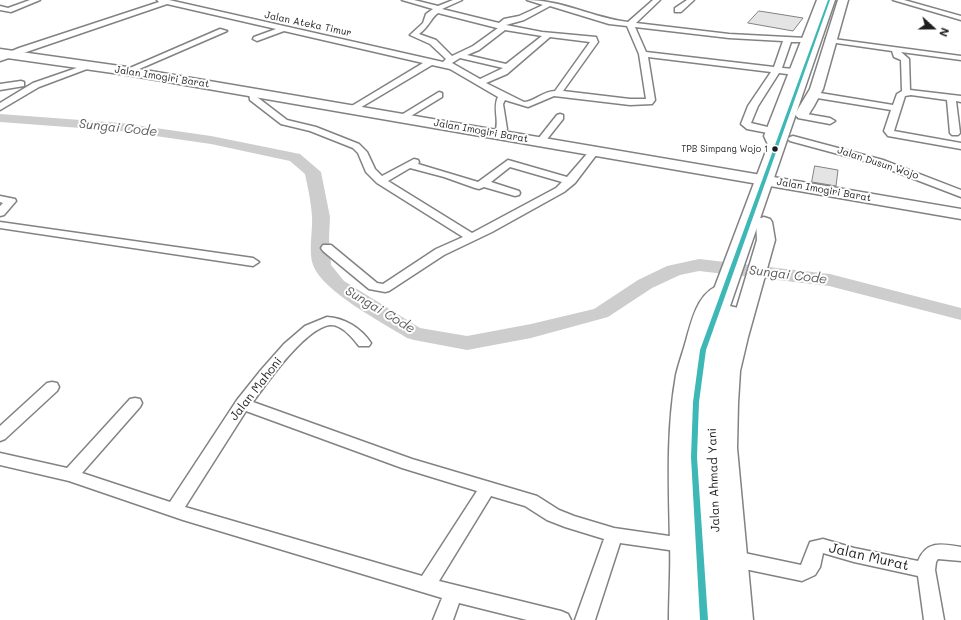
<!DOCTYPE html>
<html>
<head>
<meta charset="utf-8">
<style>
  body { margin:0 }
  #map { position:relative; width:961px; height:620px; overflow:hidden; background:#fff; font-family:Mali,sans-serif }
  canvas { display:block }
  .north { position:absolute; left:913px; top:8px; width:40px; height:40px; -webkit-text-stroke:3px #fff; paint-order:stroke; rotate:111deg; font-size:11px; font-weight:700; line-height:16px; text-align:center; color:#1c1c1c }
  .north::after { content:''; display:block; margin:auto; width:14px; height:18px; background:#1c1c1c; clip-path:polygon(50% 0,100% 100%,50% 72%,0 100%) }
</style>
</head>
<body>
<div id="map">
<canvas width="961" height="620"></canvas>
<div class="north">N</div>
</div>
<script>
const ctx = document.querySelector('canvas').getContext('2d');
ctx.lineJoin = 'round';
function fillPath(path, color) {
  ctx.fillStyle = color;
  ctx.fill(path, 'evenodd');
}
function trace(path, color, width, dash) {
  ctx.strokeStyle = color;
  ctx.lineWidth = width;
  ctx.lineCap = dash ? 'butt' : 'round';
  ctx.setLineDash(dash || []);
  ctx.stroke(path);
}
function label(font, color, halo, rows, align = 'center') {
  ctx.font = font + ' Mali,sans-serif';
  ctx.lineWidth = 4;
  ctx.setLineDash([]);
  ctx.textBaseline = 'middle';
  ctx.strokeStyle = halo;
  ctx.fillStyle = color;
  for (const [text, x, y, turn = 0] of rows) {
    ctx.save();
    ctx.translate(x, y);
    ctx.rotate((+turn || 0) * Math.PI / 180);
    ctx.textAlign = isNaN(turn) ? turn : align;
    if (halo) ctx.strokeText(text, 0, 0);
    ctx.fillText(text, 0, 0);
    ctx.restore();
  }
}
const river = new Path2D(`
  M0 114 121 123 211 136 300 154 321 172 330 217 329 238 331 265 344 281 420 328 467 336 531 324 594 309 638 280 667 266 699 259 830 274 961 308V320L829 286 699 271 680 275 652 288 608 317 531 338 467 350 414 340 407 338C382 322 323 292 313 265 308 252 313 230 312 216 311 202 308 188 305 174L290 161 211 144 121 131 0 122Z`);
const building = new Path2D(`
  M759 11 772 13 803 18 793 31 748 23Z
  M815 166 838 170 836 186 812 182Z`);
const street = new Path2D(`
  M30 0H40L11 12 0 10V6L8 8Z
  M157 0H169L443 62 446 59 430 44 410 35 423 23 426 14 433 9 402 0H414L438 6 453 0H462L442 9 499 23 504 19 519 16 543 5 527 0C562 0 594 18 628 22L653 0H660L636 23 729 34 806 38 810 40 806 42H791L782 68 795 69 799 72 795 75 779 73 758 106 751 123 776 129V133L773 134 747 129 741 124 748 106 771 72 648 57 655 100 652 104 630 105 554 96 528 107 505 100 503 104 507 129 502 136 499 137 494 134C501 123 492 109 498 97L450 69 432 65 353 112 348 109 350 107 423 63 284 31 257 41 253 39 254 37 276 29 167 4 0 61V56L19 48 159 2ZM550 6 609 24 627 26 639 54 646 99H630L563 91 598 42 596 37 542 32 506 25 524 20ZM438 13 497 28H498L473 46 452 56 436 40 419 34C429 27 430 19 438 13ZM635 27 729 38 783 41 774 67 646 52ZM505 30 542 36 506 64 467 55 479 50ZM550 37 590 42 555 91C543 91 534 102 524 102L486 83 507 74ZM460 58 503 68 480 79 452 63Z
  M687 0H694L681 12H675V8Z
  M893 0H904L961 16V20Z
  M220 29 227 31 130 73H124L123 71Z
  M826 38 961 56V60L901 52 909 59 910 90 961 96V102L956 101 960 133 958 135H952L950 133 947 100 911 95 905 96 894 131 961 143V149L888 136 884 131 891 110 811 97V93L814 92 893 105 897 94 902 91 901 60 894 57 892 51 829 42H826Z
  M88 64H91L95 66 39 87 0 110V103L33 83Z
  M21 81 24 82V86L0 90V84Z
  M253 89 257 92V97L287 120 316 127 359 144 367 152 375 169 382 176 414 159 418 160 419 162 418 164 478 182 508 160 567 177 592 148 595 147 600 150 575 183 564 192 492 232 444 255 389 291 385 292 369 289 323 251 321 248 323 245H331L377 283 383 284 436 249 463 237 377 183 366 172 358 153 353 148 310 131 281 124 250 100 249 92ZM510 167 562 182 556 188 472 233 388 181 410 168 444 177 475 188 479 189 484 187 515 196 519 195 520 193 519 191 491 182Z
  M439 92 442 93V97L406 119H400L398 117Z
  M801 113 830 118 835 121 830 124 798 118V114Z
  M560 114 563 115V119L544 143H538L536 141 538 139 557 115Z
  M793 136 883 160 961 190V197L875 164 790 141 788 139 790 137Z
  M0 196 15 199 16 201 4 215 0 216V206L3 203 0 202Z
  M0 222 253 258 259 262 253 266 0 228Z
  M327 317C345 318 361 328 371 343L369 346H359C353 338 341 324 330 325 305 328 267 383 253 402L412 459 537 496 559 510 574 516 614 528 683 538 689 540 692 545 689 550 683 552 620 543 595 620H575L604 539 565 527 547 520 525 506 491 496 439 581 561 611 568 614 571 620H527L459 603 453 620H433L442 598 183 520 69 481 0 465V453L67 468 130 399 135 398 140 399 142 403 140 407 82 473 170 502 237 400 261 370 284 344 305 326ZM246 411 402 468 477 491 422 576 185 507Z
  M52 382 57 383 59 387 57 391 5 439 0 441V426L47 383Z
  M823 539 854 548 918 561C927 540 942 544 961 547V561L938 559 936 562 935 570 944 620H924L918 576 854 562 823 553 820 567 815 575 802 581 735 567 729 564 726 559 729 554 735 551 801 565 810 542Z`);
const secondary = new Path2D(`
  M817 0H827L778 136 783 148 781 151H771L764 136Z
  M838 0H848L823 89 814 106 807 117H797L795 114 810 89Z
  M0 49 127 67 961 209V219L127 75 0 57Z
  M764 217 770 219 772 222 775 240 748 337 740 371 738 403 737 448 753 620H725L715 448 716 403 720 371 728 337 757 240 756 222 758 219Z
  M723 284 730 286 732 290 718 304 714 313 697 373 693 411 692 482 696 545 697 620H669C669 595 671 569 670 544 669 487 666 431 676 375 679 362 684 349 687 337 693 316 699 290 723 284Z`);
const highway = new Path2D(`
  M823 0H835L730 306 738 308 741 313C735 338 730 363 728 388 719 465 731 543 737 620H688L681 457 683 402 691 350Z`);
const bus1 = new Path2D(`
  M828 0H830L706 350 699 402 697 457 708 620H700L691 457 693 402 700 350Z`);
const markers = [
  [775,149,3.5,"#1c1c1c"]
];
const farBusnames = [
  ["TPB Simpang Wojo 1",768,149]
];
const farStreetnames = [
  ["Jalan Ateka Timur",308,24,12],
  ["Jalan Imogiri Barat",162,77,9],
  ["Jalan Imogiri Barat",481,131,10],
  ["Jalan Dusun Wojo",878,163,18],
  ["Jalan Imogiri Barat",824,190,10]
];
const streetNames = [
  ["Jalan Mahoni",256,389,-52],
  ["Jalan Ahmad Yani",714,480,-92]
];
const waterNames = [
  ["Sungai Code",118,128,6],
  ["Sungai Code",788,275,7],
  ["Sungai Code",380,310,31]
];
const nearStreetnames = [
  ["Jalan Murat",869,557,13]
];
fillPath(river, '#cdcdcd');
fillPath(building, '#e4e4e4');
trace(building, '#828282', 1);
trace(street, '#828282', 3);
trace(secondary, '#828282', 3);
trace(highway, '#828282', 3);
fillPath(street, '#fff');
fillPath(secondary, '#fff');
fillPath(highway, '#fff');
fillPath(bus1, '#3eb7b7');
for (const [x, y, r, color] of markers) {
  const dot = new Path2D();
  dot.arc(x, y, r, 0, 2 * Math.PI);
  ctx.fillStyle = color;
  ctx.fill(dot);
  trace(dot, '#fff', 1.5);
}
label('9px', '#1c1c1c', '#fff', farBusnames, 'right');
label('10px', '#1c1c1c', '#fff', farStreetnames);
label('12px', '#1c1c1c', '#fff', streetNames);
label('italic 13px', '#5a5a5a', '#fff', waterNames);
label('14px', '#1c1c1c', '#fff', nearStreetnames);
</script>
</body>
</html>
